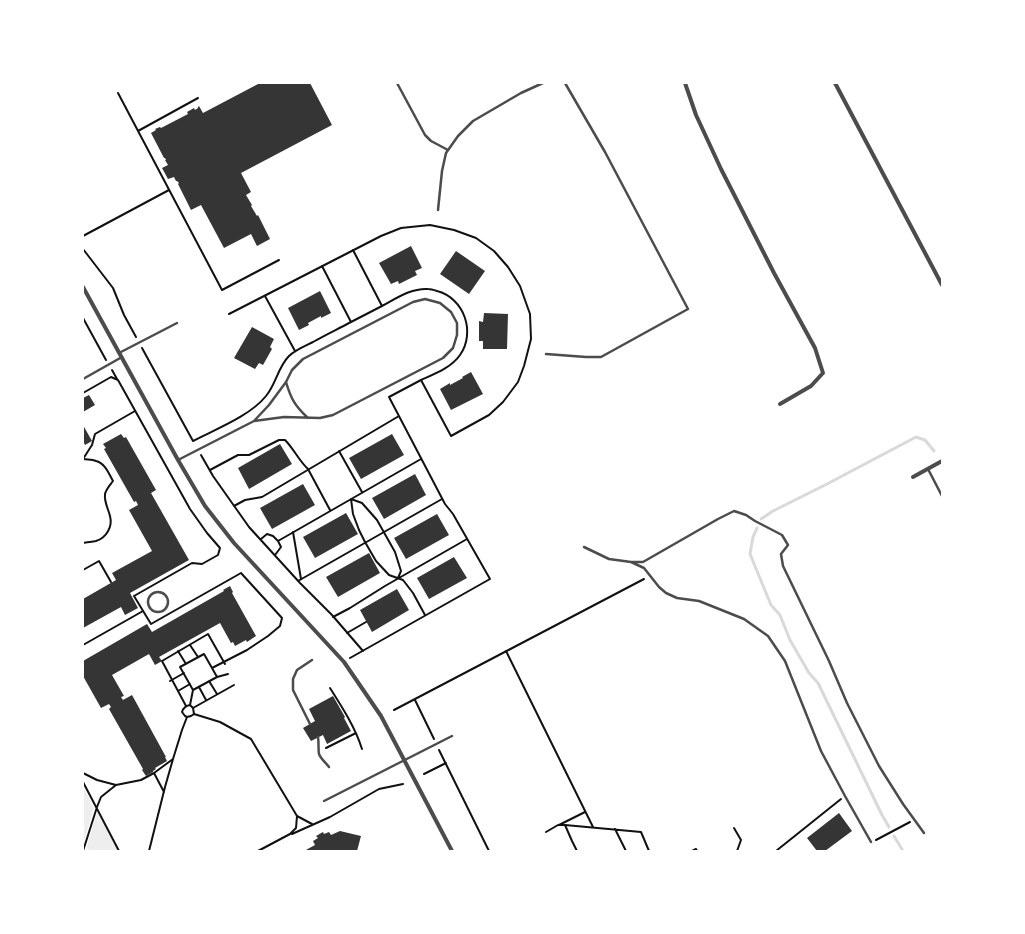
<!DOCTYPE html>
<html>
<head>
<meta charset="utf-8">
<style>
  body { margin:0 }
  #map { position:relative; width:1025px; height:934px; overflow:hidden; background:#fff; font-family:Signika,sans-serif }
  canvas { display:block }
  .frame { position:absolute; inset:0; border:84px solid #fff; pointer-events:none }
</style>
</head>
<body>
<div id="map">
<canvas width="1025" height="934"></canvas>
<div class="frame"></div>
</div>
<script>
const ctx = document.querySelector('canvas').getContext('2d');
ctx.lineJoin = 'round';
function fillPath(path, color) {
  ctx.fillStyle = color;
  ctx.fill(path, 'evenodd');
}
function trace(path, color, width, dash) {
  ctx.strokeStyle = color;
  ctx.lineWidth = width;
  ctx.lineCap = dash ? 'butt' : 'round';
  ctx.setLineDash(dash || []);
  ctx.stroke(path);
}
const green = new Path2D(`
  M83 787 94 808 83 845Z
  M97 812 118 851H93L86 849Z`);
const stream = new Path2D(`
  M761 519 773 511 827 484 916 437 925 440 934 451
  M757 528 753 537 750 554 771 605 780 615 790 640 809 673 818 683 882 815 889 827
  M894 836 903 851`);
const building = new Path2D(`
  M260 83H310L332 125 241 173 251 192 246 195 252 205 251 206 257 216 258 215 270 239 257 246 251 234 224 248 201 205 191 210 178 184 179 183 177 181H176L174 177 168 179 162 168 168 165 165 160H166L165 158H164L151 133 156 130 155 129 160 127 161 128 188 114 187 112 194 108 195 110 198 108V107L199 106 203 113Z
  M411 246 422 268 415 271 417 275 399 284 398 281 391 284 379 263Z
  M456 251 485 271 469 294 440 274Z
  M320 291 331 313 321 318V316L308 323 309 325 299 330 288 308Z
  M484 313 508 314 507 349H483V341H479V321L483 322Z
  M252 327 274 339 270 347 272 349 263 365 259 363 255 369 234 358Z
  M471 372 483 394 451 410 440 389 450 383V385L463 378 462 377Z
  M89 395 95 405 83 412V398Z
  M83 425 92 441 85 445 84 443 83 444Z
  M121 434 124 438 126 437 156 490 151 493 189 560 130 593 138 608 125 615 121 607 83 628V599L116 580 112 573 152 551 129 510 138 505 136 501 134 502 104 449 106 448 103 444Z
  M392 434 404 455 361 479 349 458Z
  M280 444 292 464 249 489 238 468Z
  M415 474 426 495 384 519 372 498Z
  M303 484 315 505 272 529 260 508Z
  M346 513 358 534 315 558 303 537Z
  M437 514 449 535 406 559 394 538Z
  M369 553 380 573 338 597 326 577Z
  M454 557 467 578 429 599 417 578Z
  M230 586 233 592 232 593 256 636 247 642 246 640 235 646 233 642 231 643 220 623 159 657 162 661 155 665 149 654 112 675 124 696 121 697 123 700 132 695 166 757H165L167 761 155 768 156 769 153 771V772L146 776 142 770 143 769 109 709 111 707 109 704 101 708 83 676V661L147 624 152 632 224 591 223 590Z
  M397 589 409 610 372 632 360 610Z
  M333 696 345 717 344 718 351 731 327 744 323 735 311 741 303 728 315 721 309 709Z
  M839 813 852 831 825 851H817L807 838Z
  M340 831 361 836 357 851H304L315 845 313 841 318 838 316 836 323 832 324 834 329 832 331 835Z`);
const path = new Path2D(`
  M118 93 222 290 279 260
  M138 131 198 98
  M83 236 169 190
  M83 249 113 288 124 315 136 337
  M265 296 295 351
  M229 314 381 236 401 228 430 225 454 230 476 238 494 251 508 267 520 286 530 314 531 339 524 366 518 382 503 402 489 415 451 436 421 380C434 374 451 368 460 355 476 332 464 298 437 291 434 290 431 289 428 289 411 288 397 298 382 306L353 250
  M83 318 106 360
  M351 322 382 306
  M142 348 193 441C216 429 250 416 266 396 276 384 278 367 289 356 295 350 305 346 313 342 325 335 338 329 351 322L322 266
  M112 370 117 379
  M83 393 111 377 118 380 190 509 207 533 220 548 218 555 202 564 192 563 134 596 151 624 241 573 282 618 280 626 268 636 247 650 212 668 217 677 193 690 180 667 204 654 212 668
  M339 451 362 492
  M201 455 213 476 249 527 300 583 332 615 363 651
  M83 459C87 460 92 459 96 461 105 463 109 474 113 481 110 485 106 489 105 494 104 502 108 508 110 516 113 527 106 538 96 541 92 542 87 542 83 543
  M83 459 92 445 95 434 135 411
  M210 470 238 455H249L279 440H285C294 449 299 461 308 469L330 510
  M234 506 245 500 262 497 399 416
  M293 532 301 579
  M261 539 267 534 273 536 278 541
  M275 555 281 547 278 541 421 459
  M83 570 99 561 111 582
  M398 578 401 571 395 552 377 520 362 503 351 499 353 514 359 530 365 542 376 561 389 575 403 580 413 593 425 615
  M298 581 442 499
  M333 617 350 608 385 586 467 539
  M347 633 366 622
  M83 645 143 611
  M190 645 198 657
  M178 651 186 664
  M506 651 593 827
  M350 658 490 579 453 514 445 504 389 397 421 380
  M217 677 228 674
  M170 681 184 673
  M209 681 217 694
  M199 687 206 700
  M330 688C342 707 355 727 362 749
  M178 691 190 684
  M415 700 434 739
  M190 705 193 690
  M186 706 162 661 208 634 225 664
  M193 708 234 685
  M394 710 644 579
  M187 717 185 716 182 712C183 708 185 706 190 705L193 708 194 714
  M326 748 356 733
  M439 750 489 851
  M83 773 97 780 116 785 141 780 154 773 173 759 182 730 187 717 191 716 194 714 220 722 251 739 297 816 296 828 290 834 258 851
  M154 773 164 792
  M424 774 446 763
  M83 782 119 851
  M297 816 312 824
  M559 825 585 812
  M565 825 641 832 649 851
  M734 828 741 840 737 851
  M615 829 626 851
  M546 832 558 825H565L572 841 577 851
  M292 834 330 817 379 789 403 784
  M876 840 910 822
  M83 851 97 807 101 797 116 785
  M149 851 165 787 173 759
  M692 851 696 849 697 851
  M776 851 841 799`);
const service = new Path2D(`
  M397 83 425 135 431 141 448 150
  M438 210 442 171 446 153 458 136 473 121 521 93 543 83
  M119 353 177 323
  M546 354 586 357H601L688 309 605 152 565 83
  M83 379 122 357
  M286 382C291 399 295 406 308 418
  M178 460 254 421 269 405 286 382 292 370 303 359 413 302 425 299 440 303 451 312 457 323V335L453 348 443 358 333 415 320 418 284 417 254 421
  M928 469 942 496
  M584 547 609 559 631 562 644 568 659 587 666 593 677 598 699 601 744 619 768 636 785 661 821 751 845 796 871 842
  M631 562H643L718 519 734 511 746 515 755 521 782 535 788 545 781 554 783 566 829 661 847 703 879 766 903 804 924 833
  M148 602a10 10 0 1 1 20 0a10 10 0 1 1-20 0Z
  M310 724 293 690V679L297 670 312 660
  M318 737C319 743 318 749 319 754 321 759 326 763 329 767
  M324 801 452 736`);
const minor = new Path2D(`
  M685 83 696 115 721 169 774 273 815 348 823 373 811 386 780 404
  M835 83 942 285
  M83 287 178 460 205 506 234 543 344 662 381 716 452 851
  M913 477 942 461`);
fillPath(green, '#eee');
trace(stream, '#d9d9d9', 3);
fillPath(building, '#353535');
trace(path, '#111', 2);
trace(service, '#4c4c4c', 2.5);
trace(minor, '#4c4c4c', 4);
</script>
</body>
</html>
